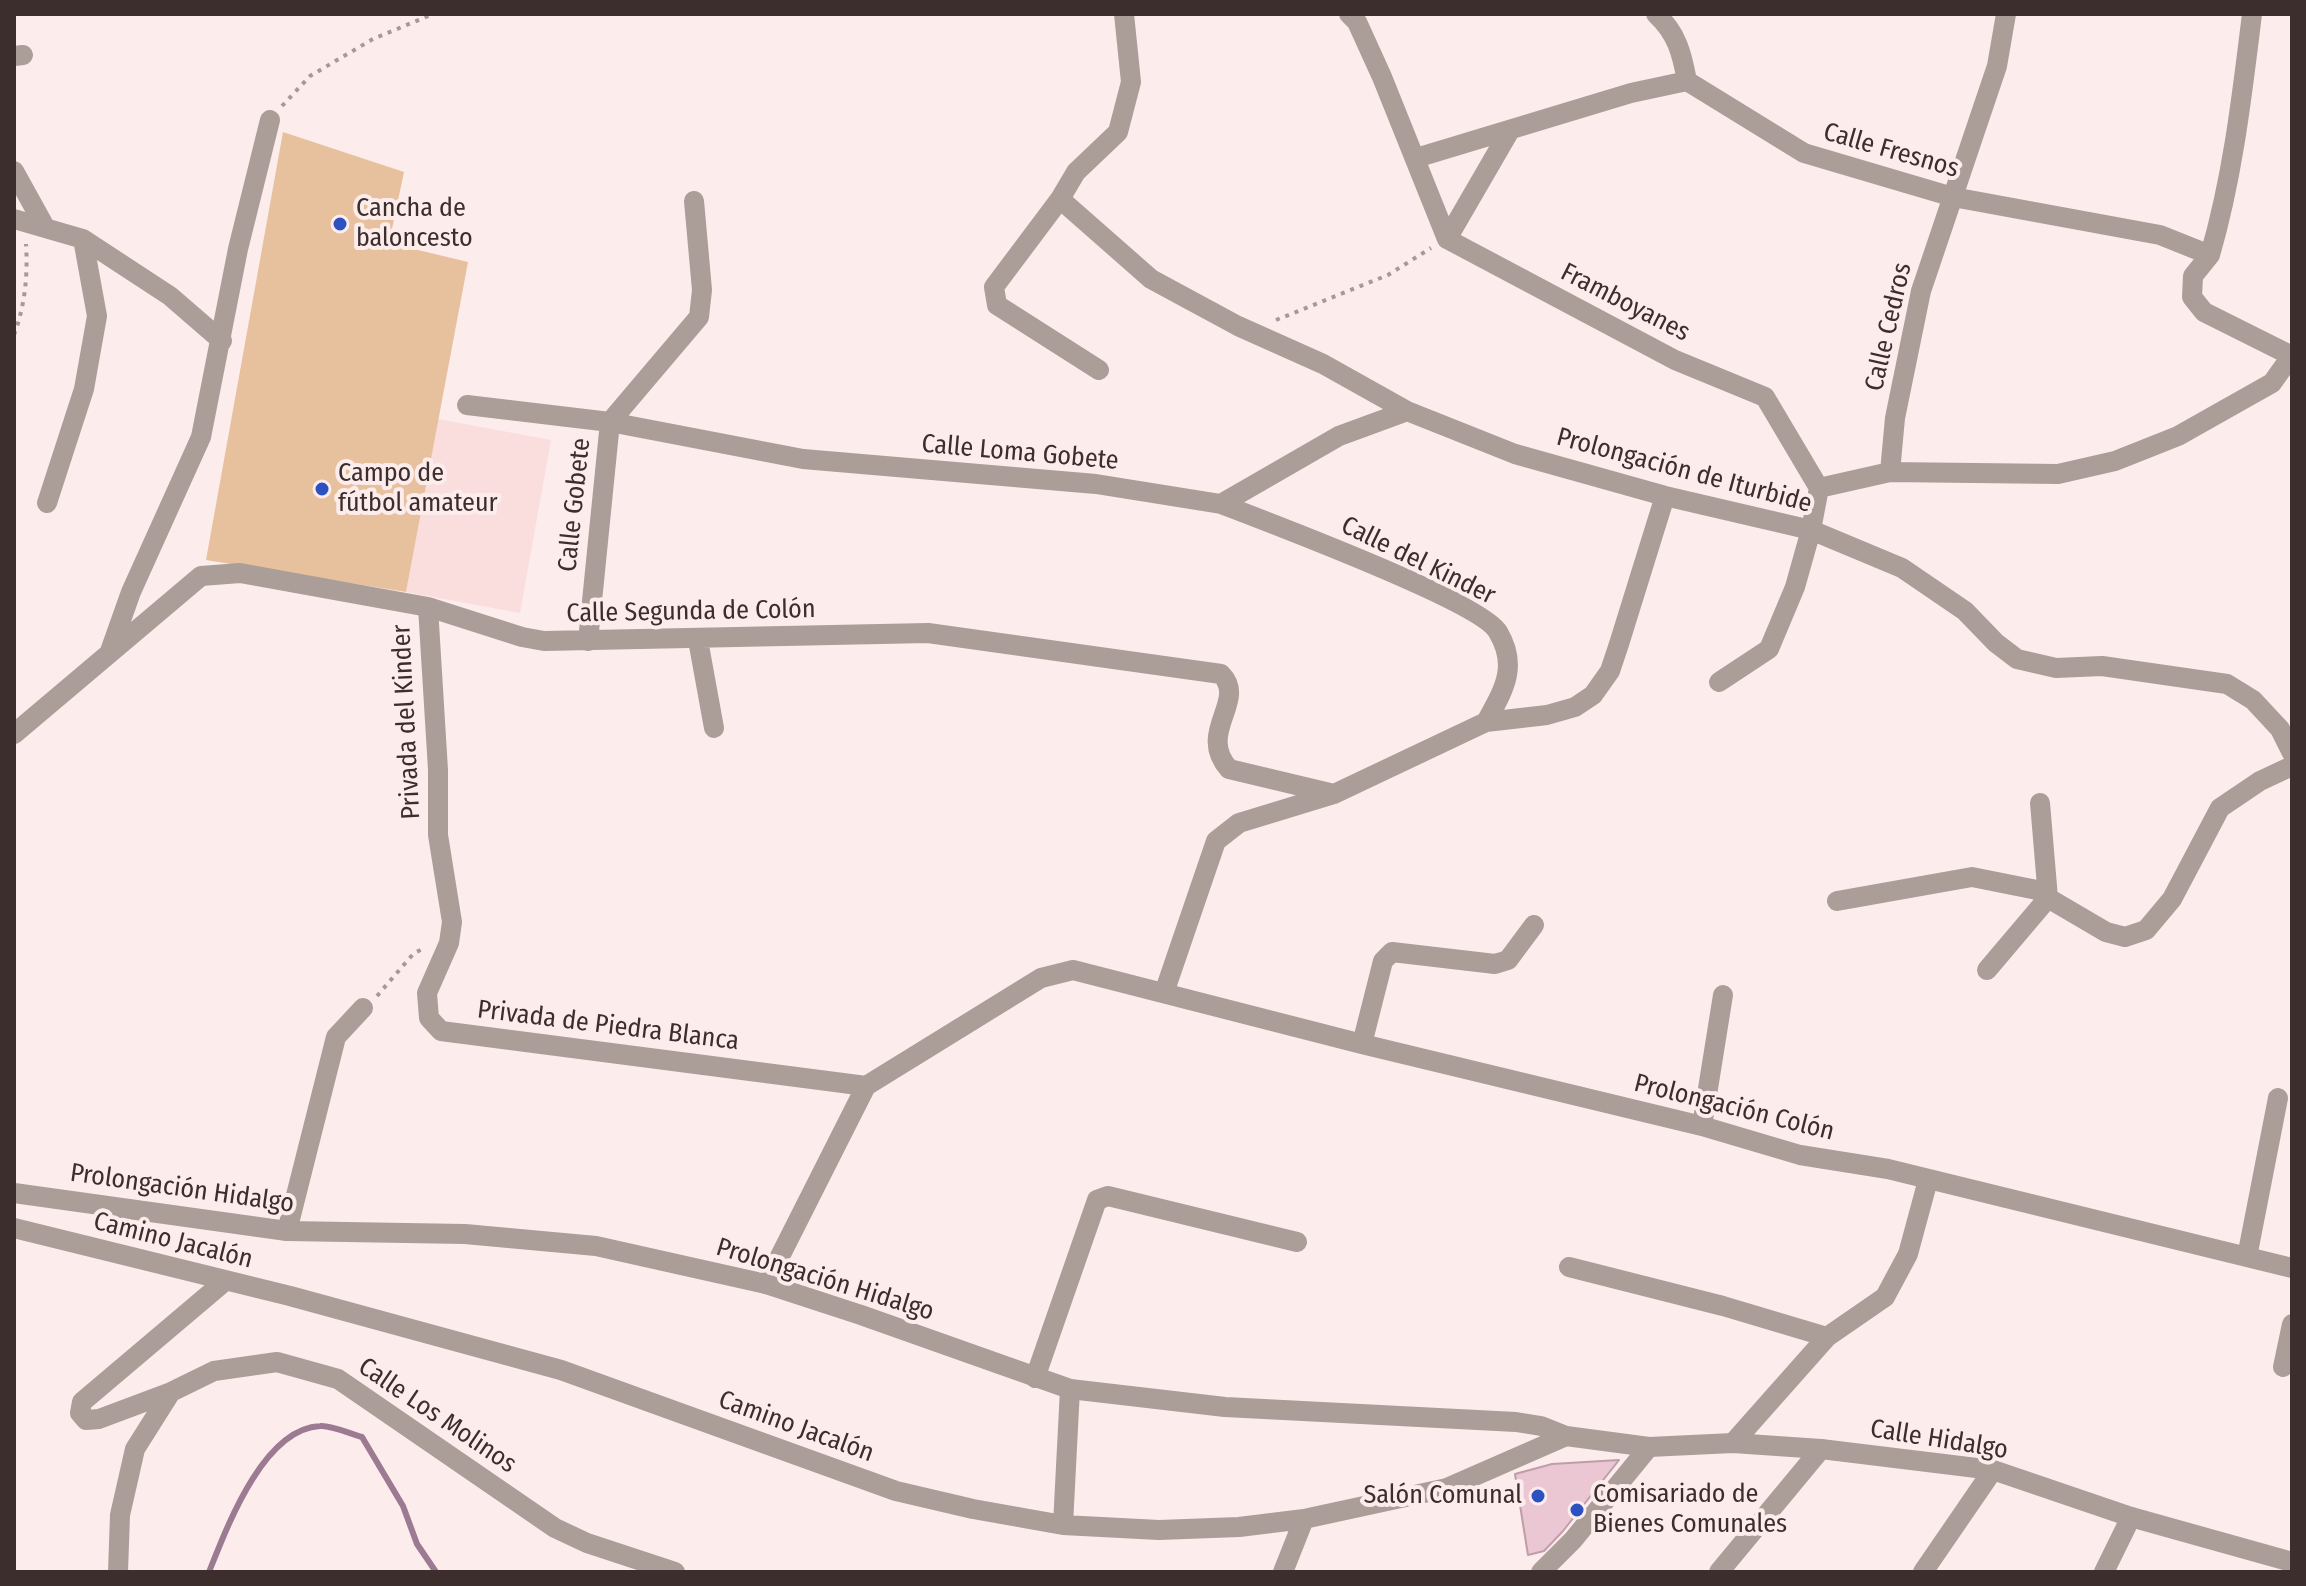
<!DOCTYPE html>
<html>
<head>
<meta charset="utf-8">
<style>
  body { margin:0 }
  #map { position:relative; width:2306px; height:1586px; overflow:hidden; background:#fcecec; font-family:"Fira Sans Condensed",sans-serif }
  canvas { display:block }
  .frame { position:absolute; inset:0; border:16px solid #3d2e2e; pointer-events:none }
</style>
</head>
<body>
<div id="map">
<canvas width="2306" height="1586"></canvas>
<div class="frame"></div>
</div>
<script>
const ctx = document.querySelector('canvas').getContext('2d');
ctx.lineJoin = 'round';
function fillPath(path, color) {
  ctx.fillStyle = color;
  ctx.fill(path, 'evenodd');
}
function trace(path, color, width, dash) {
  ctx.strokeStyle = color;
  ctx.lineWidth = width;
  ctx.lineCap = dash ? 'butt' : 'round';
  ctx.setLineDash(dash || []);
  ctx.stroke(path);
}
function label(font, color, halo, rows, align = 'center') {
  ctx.font = font + ' "Fira Sans Condensed",sans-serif';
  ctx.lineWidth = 8;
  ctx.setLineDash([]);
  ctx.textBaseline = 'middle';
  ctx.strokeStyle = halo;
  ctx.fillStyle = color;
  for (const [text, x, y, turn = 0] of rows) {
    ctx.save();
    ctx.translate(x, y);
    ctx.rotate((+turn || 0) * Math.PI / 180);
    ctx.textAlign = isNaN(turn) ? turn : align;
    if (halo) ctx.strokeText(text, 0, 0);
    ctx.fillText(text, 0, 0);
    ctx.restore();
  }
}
const built = new Path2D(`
  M438 419 551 440 520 613 406 592Z`);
const green = new Path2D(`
  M283 132 404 172 389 243 468 262 406 592 206 560Z`);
const stream = new Path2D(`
  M209 1572C227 1527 263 1429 320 1426 332 1425 350 1434 362 1437L403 1506 417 1544 436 1572`);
const building = new Path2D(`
  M1619 1460 1563 1531 1544 1551 1528 1555 1515 1474 1552 1464Z`);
const path = new Path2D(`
  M282 106 310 76 373 39 433 14
  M1276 320 1388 275 1431 248
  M14 335C25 305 28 276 26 244
  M377 996 414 953 423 949`);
const minor = new Path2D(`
  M1349 14 1357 22 1382 77 1447 239 1675 360 1765 397 1819 488
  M1656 14C1677 33 1682 54 1687 81
  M14 56 23 55
  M1416 158 1631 93 1687 81 1804 153 1953 197 2160 235 2210 255 2193 276 2192 297 2204 312 2292 356
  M14 171 45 227
  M1060 199 1151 279 1238 326 1323 364 1407 411 1515 454 1665 496 1811 530 1902 568 1965 611 1996 643 2017 659 2056 668 2102 666 2227 684 2253 700 2280 729 2292 753
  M14 219 83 239 170 296 222 341
  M1447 239 1509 132
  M2210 255C2233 176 2242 95 2252 14
  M1099 370 997 305 994 287 1060 199 1076 172 1118 132 1131 82 1124 14
  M467 405 610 422 803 459 1096 484 1221 504 1339 436 1407 411
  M610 422 699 317 702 290 694 201
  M1890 472 1895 418 1921 291 1997 66 2006 14
  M1819 488 1890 472 2058 474 2115 461 2178 436 2272 383 2292 355
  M47 503 84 389 97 316 83 239
  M1221 504C1265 521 1481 602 1498 632 1519 667 1503 691 1486 722
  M428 607 438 770V835L452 922 449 943 427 993 429 1018 441 1031 866 1086
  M698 640 714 728
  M588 641 610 422
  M109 654 131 592 201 437 238 249 270 120
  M1719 682 1769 649 1795 587 1811 530 1819 488
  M14 734 201 576 240 573 428 607 522 637 544 641 928 633 1221 674C1248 701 1196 732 1229 769L1334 794
  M2040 803 2048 898
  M1837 901 1972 877 2037 890 2048 898
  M1987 970 2048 898 2106 932 2125 937 2146 930 2172 899 2220 808 2260 781 2292 766
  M1164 993 1216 841 1239 823 1334 794 1486 722 1547 715 1575 707 1593 695 1610 671 1619 644 1665 496
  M1362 1044 1383 961 1392 952 1495 964 1508 960 1534 925
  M1702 1126 1723 995
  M14 1228 290 1296 561 1370 896 1491 973 1509 1063 1525 1159 1530 1239 1527 1304 1519 1447 1488 1566 1436
  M287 1231 336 1037 363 1008
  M2247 1257 2278 1098
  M1569 1267 1723 1306 1827 1337
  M225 1281 82 1402 80 1413 86 1420 99 1419 171 1392 214 1371 277 1362 338 1379 555 1528 587 1543 675 1572
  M766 1284 866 1086 1041 978 1073 970 1362 1044 1702 1126 1800 1155 1888 1169 2292 1268
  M2283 1367 2292 1324
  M1035 1378 1097 1200 1108 1196 1297 1242
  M1733 1443 1827 1337 1885 1297 1908 1254 1928 1180
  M1063 1525 1070 1389
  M118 1572 120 1515 135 1449 171 1392
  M1283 1572 1304 1519
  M1541 1572 1573 1540 1649 1447
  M1719 1572 1821 1449
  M1923 1572 1993 1470
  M2104 1572 2131 1517`);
const tertiary = new Path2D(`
  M14 1193 287 1231 465 1234 596 1246 766 1284 861 1315 1070 1389 1225 1407 1516 1422 1541 1426 1566 1436 1649 1447 1733 1443 1821 1449 1993 1470 2131 1517 2292 1562`);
const markers = [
  [340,224,8,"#2c52c2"],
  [322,489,8,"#2c52c2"],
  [1538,1496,8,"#2c52c2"],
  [1577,1510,8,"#2c52c2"]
];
const streetNames = [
  ["Calle Fresnos",1891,151,16],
  ["Framboyanes",1625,303,27],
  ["Calle Cedros",1889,327,-77],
  ["Calle Loma Gobete",1020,453,5],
  ["Prolongación de Iturbide",1684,471,15],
  ["Calle Gobete",575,505,-84],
  ["Calle del Kinder",1418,561,26],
  ["Calle Segunda de Colón",691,612,-1],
  ["Privada del Kinder",407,722,-93],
  ["Privada de Piedra Blanca",608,1026,7],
  ["Prolongación Colón",1734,1108,14],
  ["Prolongación Hidalgo",182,1189,8],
  ["Camino Jacalón",173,1241,14],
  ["Prolongación Hidalgo",825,1280,17],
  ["Calle Los Molinos",437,1416,34],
  ["Camino Jacalón",796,1427,20],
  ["Calle Hidalgo",1939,1440,9]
];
const poiNames = [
  ["Cancha de",356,209],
  ["baloncesto",356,239],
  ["Campo de",338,474],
  ["fútbol amateur",338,504],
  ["Comisariado de",1593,1495],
  ["Bienes Comunales",1593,1525],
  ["Salón Comunal",1522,1496,"right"]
];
fillPath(built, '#fadedd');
fillPath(green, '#e7c19e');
trace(stream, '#9c7a91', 6);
fillPath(building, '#eac7d3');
trace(building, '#bf9da9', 2);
trace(path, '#a89898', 4, [4, 6]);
trace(minor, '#ab9d97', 20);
trace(tertiary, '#ab9d97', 20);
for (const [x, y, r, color] of markers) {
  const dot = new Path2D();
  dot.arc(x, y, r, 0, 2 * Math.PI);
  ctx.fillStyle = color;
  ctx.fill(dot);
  trace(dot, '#fcecec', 3);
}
label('26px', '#3d2e2e', '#fcecec', streetNames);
label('26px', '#3d2e2e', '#fcecec', poiNames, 'left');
</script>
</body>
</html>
